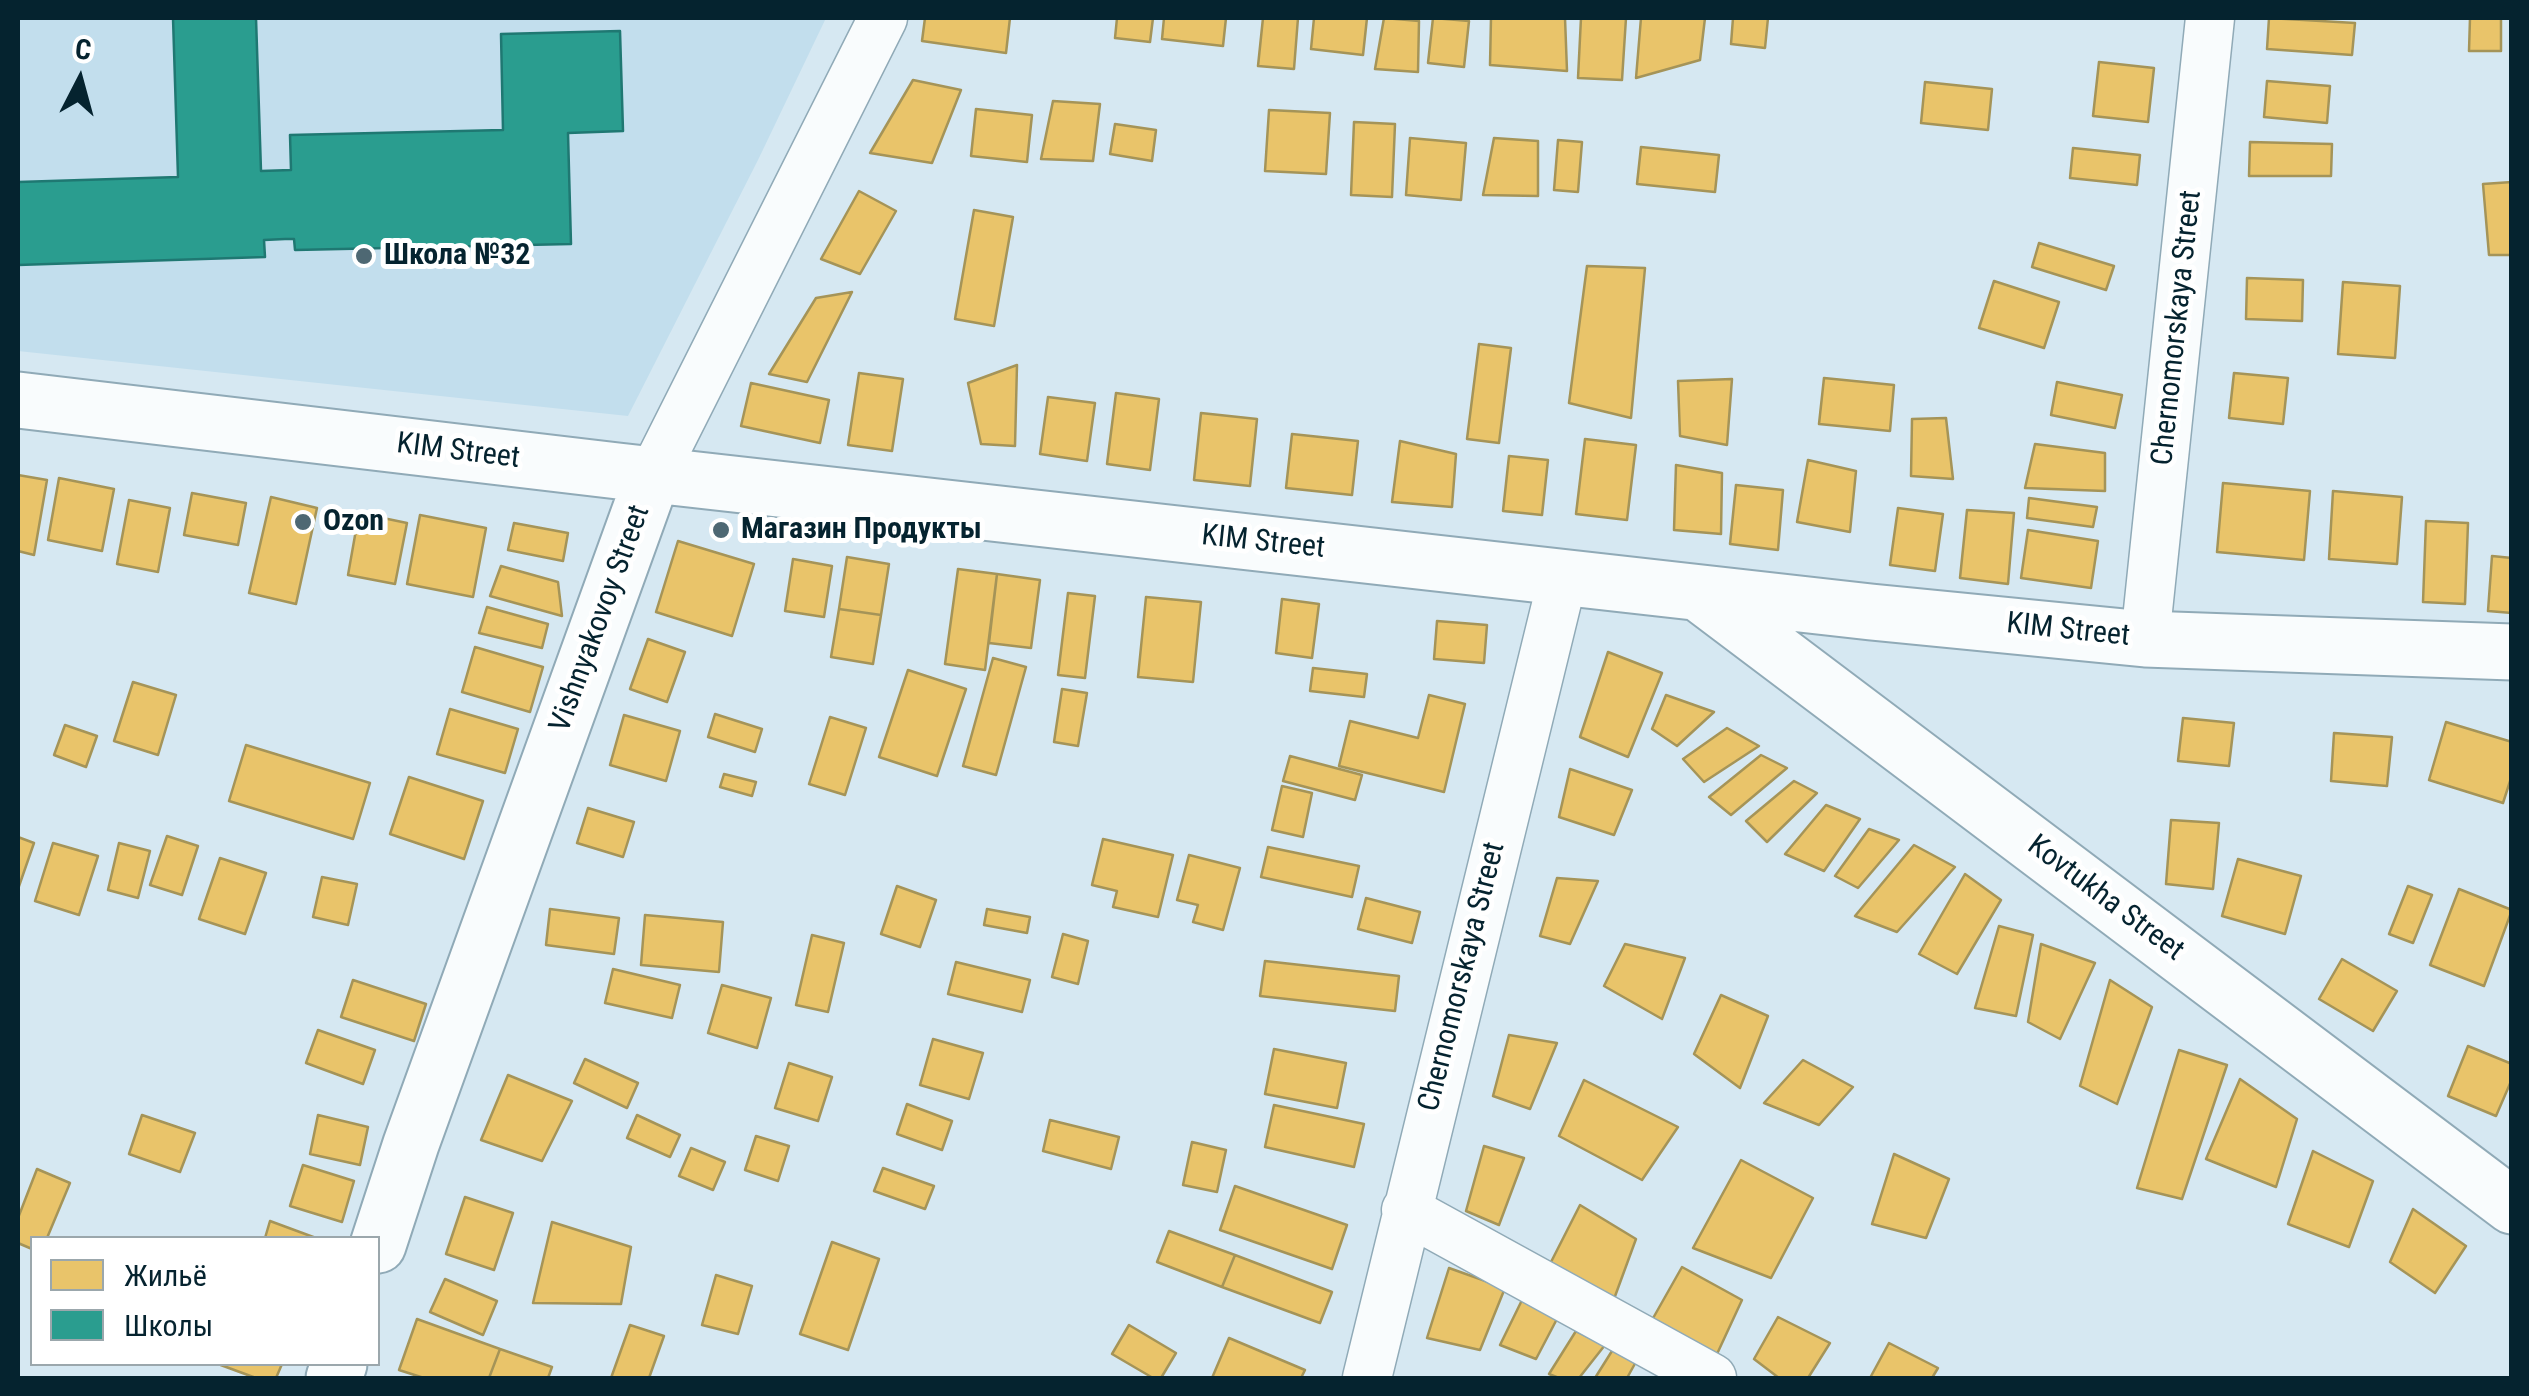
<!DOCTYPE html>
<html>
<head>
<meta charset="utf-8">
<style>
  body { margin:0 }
  #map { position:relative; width:2529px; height:1396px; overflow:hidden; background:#d6e8f2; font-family:"Roboto Condensed",sans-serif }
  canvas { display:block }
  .frame { position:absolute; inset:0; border:20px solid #05232f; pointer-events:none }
  .legend { position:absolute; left:30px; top:1236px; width:350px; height:130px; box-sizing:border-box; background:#fff; border:2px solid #9ba7ac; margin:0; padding:12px 18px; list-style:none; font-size:30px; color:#05232f }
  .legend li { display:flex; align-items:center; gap:20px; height:50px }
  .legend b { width:50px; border:2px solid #9ba7ac }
  .north { position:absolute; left:30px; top:30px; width:100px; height:100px; -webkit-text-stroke:8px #fff; paint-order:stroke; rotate:6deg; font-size:28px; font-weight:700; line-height:40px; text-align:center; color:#05232f }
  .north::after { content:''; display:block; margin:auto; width:35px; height:45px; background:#05232f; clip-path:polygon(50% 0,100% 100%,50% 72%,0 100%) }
</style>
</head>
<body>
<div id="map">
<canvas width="2529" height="1396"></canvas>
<div class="frame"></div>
<ul class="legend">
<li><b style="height:28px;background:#e9c46a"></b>Жильё</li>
<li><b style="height:28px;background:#2a9d8f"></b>Школы</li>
</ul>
<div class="north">С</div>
</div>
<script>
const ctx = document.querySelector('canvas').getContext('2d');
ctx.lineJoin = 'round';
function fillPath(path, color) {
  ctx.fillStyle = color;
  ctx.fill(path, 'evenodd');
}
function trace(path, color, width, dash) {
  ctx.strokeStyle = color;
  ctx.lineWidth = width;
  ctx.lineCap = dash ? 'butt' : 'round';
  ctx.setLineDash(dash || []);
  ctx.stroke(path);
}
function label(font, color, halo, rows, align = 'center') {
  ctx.font = font + ' "Roboto Condensed",sans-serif';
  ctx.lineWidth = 10;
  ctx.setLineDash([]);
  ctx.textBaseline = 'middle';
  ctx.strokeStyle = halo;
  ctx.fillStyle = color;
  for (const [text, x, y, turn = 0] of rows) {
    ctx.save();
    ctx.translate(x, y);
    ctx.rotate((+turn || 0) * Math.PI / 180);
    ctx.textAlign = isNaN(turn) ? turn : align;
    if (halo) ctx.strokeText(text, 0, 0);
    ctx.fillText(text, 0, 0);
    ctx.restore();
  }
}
const built = new Path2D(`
  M18 18H826L758 160 628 416 18 351Z`);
const homes = new Path2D(`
  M925 18H1010L1006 53 922 41Z
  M1117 18H1153L1150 42 1115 38Z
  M1164 18H1226L1223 46 1162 39Z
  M1263 18H1298L1294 69 1258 66Z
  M1314 18H1367L1363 55 1311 49Z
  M1384 18 1419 21 1418 72 1375 69Z
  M1433 18 1469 21 1464 67 1428 63Z
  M1491 18H1565L1567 71 1490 65Z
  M1581 18H1626L1622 80 1578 78Z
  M1641 18H1705L1700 60 1636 78Z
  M1733 18H1768L1765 48 1731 44Z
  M2269 18 2355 23 2352 55 2267 49Z
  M2470 18H2501V51H2469Z
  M2099 62 2154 68 2148 122 2093 116Z
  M913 80 961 90 932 163 870 153Z
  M2267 81 2330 86 2327 123 2264 117Z
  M1925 82 1992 89 1988 130 1921 123Z
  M1053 101 1100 104 1093 161 1041 159Z
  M976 109 1032 115 1027 162 971 156Z
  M1269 110 1330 113 1326 174 1265 171Z
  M1354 122 1395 124 1392 197 1351 195Z
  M1115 124 1156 130 1152 161 1110 154Z
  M1410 138 1466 143 1461 200 1406 195Z
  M1494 138 1538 141V196L1483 195Z
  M1558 140 1582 142 1578 192 1554 190Z
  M2250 142 2332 144 2331 176H2249Z
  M1641 147 1719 155 1715 192 1637 184Z
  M2073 148 2140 155 2137 185 2070 178Z
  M2512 182V255H2489L2483 184Z
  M859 191 896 211 860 274 821 259Z
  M974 210 1013 217 994 326 955 319Z
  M2039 243 2114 266 2106 290 2032 267Z
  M1587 266 1645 268 1631 418 1569 403Z
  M2247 278 2303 280 2302 321 2246 319Z
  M1994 281 2059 302 2044 348 1979 328Z
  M2343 282 2400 286 2395 358 2338 354Z
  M852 292 807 382 769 374 816 298Z
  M1479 344 1511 348 1499 443 1467 439Z
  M1017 365 1015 446 981 444 968 383Z
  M859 373 903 379 892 451 848 445Z
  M2234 373 2288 378 2283 424 2229 418Z
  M1824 378 1894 385 1890 431 1819 424Z
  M1732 379 1727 445 1680 436 1678 381Z
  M2057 382 2122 395 2115 428 2051 415Z
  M751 383 829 400 820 443 741 426Z
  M1116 393 1159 399 1150 470 1107 464Z
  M1048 397 1095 403 1087 461 1040 454Z
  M1201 413 1257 419 1250 486 1194 480Z
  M1946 418 1953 479 1911 476 1912 419Z
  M1292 434 1358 441 1352 495 1286 488Z
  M1585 439 1636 445 1627 520 1576 514Z
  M1400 441 1456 454 1452 507 1392 502Z
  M2035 444 2105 453V491L2025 488Z
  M1509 456 1548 460 1542 515 1503 511Z
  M1808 460 1856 471 1850 532 1797 522Z
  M1676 465 1722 473 1721 534 1674 530Z
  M18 475 47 480 34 555 18 551Z
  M59 478 114 489 102 551 48 540Z
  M2223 483 2310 491 2304 560 2217 552Z
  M1736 485 1783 490 1778 550 1730 544Z
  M2333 491 2402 497 2397 564 2329 559Z
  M192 493 246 503 238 545 184 535Z
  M271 497 317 508 296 604 249 593Z
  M2029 498 2097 507 2093 527 2027 518Z
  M129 500 170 508 158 572 117 564Z
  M1898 508 1943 514 1935 571 1890 565Z
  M1967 510 2014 513 2008 584 1960 578Z
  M359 513 407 523 395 584 348 575Z
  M420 515 486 528 473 597 407 584Z
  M2426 521 2468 523 2465 604 2423 602Z
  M514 523 568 533 563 561 508 550Z
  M2028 530 2098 541 2091 588 2021 578Z
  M678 541 754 564 732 636 656 612Z
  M2492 556 2512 558V613L2488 611Z
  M847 557 889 564 881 615 839 609Z
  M793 559 832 566 824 617 785 611Z
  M501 566 558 582 562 616 490 596Z
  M958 569 997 574 985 670 945 664Z
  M997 574 1040 580 1031 648 989 643Z
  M1068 593 1095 596 1085 678 1058 675Z
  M1146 597 1201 602 1193 682 1138 677Z
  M1282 599 1319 604 1312 658 1276 653Z
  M487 607 548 624 542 648 479 633Z
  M839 609 881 615 873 664 831 657Z
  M1437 621 1487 625 1484 663 1434 659Z
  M648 639 685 652 667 702 630 689Z
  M475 647 543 667 530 712 462 692Z
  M1608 652 1662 673 1628 757 1580 737Z
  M993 658 1026 667 996 775 963 766Z
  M1313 668 1367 674 1364 697 1310 691Z
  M908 670 966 689 937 776 879 757Z
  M133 682 176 695 158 755 114 741Z
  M1062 689 1087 693 1078 746 1054 742Z
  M1429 695 1465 704 1444 792 1339 766 1350 721 1418 738Z
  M1666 695 1714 712 1677 746 1652 729Z
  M450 709 518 729 505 773 437 754Z
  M715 714 762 729 755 752 708 737Z
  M624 715 680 731 666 781 610 765Z
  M830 717 866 728 845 795 809 784Z
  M2183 718 2234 723 2229 766 2178 761Z
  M2446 722 2512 742V775L2503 803 2429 780Z
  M65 725 97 736 86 767 54 755Z
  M1727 728 1759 746 1704 782 1683 759Z
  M2334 733 2392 737 2387 786 2331 781Z
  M246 745 370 783 353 839 229 801Z
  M1761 755 1787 768 1731 815 1709 797Z
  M1290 756 1362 775 1355 800 1283 781Z
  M1570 769 1632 790 1614 835 1559 817Z
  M724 774 756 782 752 796 720 787Z
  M409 777 483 801 464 859 390 834Z
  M1794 781 1817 793 1767 842 1746 821Z
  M1282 786 1312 793 1303 837 1272 830Z
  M1826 805 1860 819 1824 871 1785 854Z
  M588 808 634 822 623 857 577 843Z
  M2171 820 2219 823 2213 889 2166 884Z
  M1869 829 1899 840 1858 888 1835 876Z
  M167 836 198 846 182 895 150 885Z
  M18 837 34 843 18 889Z
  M1103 839 1173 855 1158 917 1113 907 1117 891 1092 885Z
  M53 843 98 856 79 915 35 901Z
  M119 843 150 851 138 898 108 890Z
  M1914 845 1955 867 1897 932 1855 916Z
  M1268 847 1359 866 1352 897 1261 877Z
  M1189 855 1240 868 1223 930 1193 922 1198 905 1177 900Z
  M220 858 266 873 245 934 199 919Z
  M2238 859 2301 876 2285 934 2222 916Z
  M1965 874 2001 900 1957 974 1919 954Z
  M322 877 357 884 348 925 313 917Z
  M1557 878 1598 881 1570 944 1540 936Z
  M897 886 936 900 920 947 881 934Z
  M2408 886 2432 895 2413 943 2389 934Z
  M2459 889 2512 910 2484 986 2430 965Z
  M1366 898 1420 912 1412 943 1358 929Z
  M550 909 619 918 614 954 546 945Z
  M987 909 1030 917 1027 933 984 925Z
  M645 915 723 922 719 972 641 965Z
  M1999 926 2033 935 2016 1016 1975 1008Z
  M1063 934 1088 941 1078 984 1052 977Z
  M812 935 844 943 828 1012 796 1005Z
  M1625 944 1685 958 1662 1019 1604 986Z
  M2041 944 2095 963 2060 1039 2028 1022Z
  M2342 959 2397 991 2373 1031 2319 999Z
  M1265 961 1399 976 1395 1011 1260 996Z
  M956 962 1030 980 1022 1012 948 994Z
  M613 969 680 985 672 1018 605 1003Z
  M353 980 426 1004 414 1041 341 1017Z
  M2110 980 2152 1007 2117 1104 2080 1086Z
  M722 985 771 998 757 1048 708 1033Z
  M1721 995 1768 1016 1740 1088 1694 1054Z
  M318 1030 375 1050 363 1084 306 1063Z
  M1509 1035 1557 1043 1530 1109 1493 1096Z
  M933 1039 983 1053 969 1099 920 1085Z
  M2468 1046 2512 1064V1079L2496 1116 2448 1096Z
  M1274 1049 1346 1063 1337 1108 1265 1094Z
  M2179 1050 2227 1065 2182 1199 2137 1188Z
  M585 1059 638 1083 627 1108 574 1083Z
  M1803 1060 1853 1087 1819 1125 1764 1103Z
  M789 1063 832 1077 818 1121 775 1108Z
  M508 1075 572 1101 542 1161 481 1140Z
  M2240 1079 2297 1119 2276 1187 2206 1159Z
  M1584 1080 1678 1127 1642 1180 1559 1136Z
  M907 1104 952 1121 942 1150 897 1134Z
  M1274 1105 1364 1124 1354 1167 1265 1147Z
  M142 1115 195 1133 180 1172 129 1154Z
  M318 1115 368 1127 360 1165 310 1154Z
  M637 1115 680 1135 670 1157 627 1138Z
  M1050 1120 1119 1137 1111 1169 1043 1151Z
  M756 1136 789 1146 778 1181 745 1170Z
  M1192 1142 1226 1150 1217 1192 1183 1185Z
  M1484 1146 1524 1158 1499 1225 1466 1211Z
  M691 1148 725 1162 713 1190 679 1176Z
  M2313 1151 2373 1181 2349 1247 2288 1224Z
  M1894 1154 1949 1179 1926 1238 1872 1224Z
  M1741 1160 1813 1198 1771 1278 1693 1248Z
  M303 1165 354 1181 342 1222 290 1206Z
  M883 1168 934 1186 925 1209 874 1191Z
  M37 1169 70 1183 47 1238H32V1249L18 1243V1218Z
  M1235 1186 1347 1225 1332 1269 1220 1230Z
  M465 1197 513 1213 494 1270 446 1254Z
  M1580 1205 1636 1239 1614 1299 1550 1264Z
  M2413 1209 2466 1246 2435 1293 2390 1262Z
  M270 1221 316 1238H265Z
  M552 1222 631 1247 621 1304 533 1303Z
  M1169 1231 1235 1255 1222 1287 1157 1262Z
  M832 1242 879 1259 848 1350 800 1334Z
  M1235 1255 1332 1292 1320 1323 1222 1287Z
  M1682 1267 1742 1300 1717 1354 1652 1320Z
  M1449 1268 1505 1288 1480 1350 1427 1338Z
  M716 1275 752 1286 738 1334 702 1325Z
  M445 1279 497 1301 483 1335 430 1312Z
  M1524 1296 1558 1317 1536 1359 1500 1345Z
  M1778 1317 1830 1343 1808 1378H1779L1754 1359Z
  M417 1319 500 1349 489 1378H424L399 1370Z
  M630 1325 664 1336 649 1378H611Z
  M1129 1325 1176 1353 1161 1378H1153L1112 1354Z
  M1576 1331 1605 1345 1579 1378H1559L1549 1374Z
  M1229 1338 1305 1370 1301 1378H1212Z
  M1617 1343 1637 1360 1627 1378H1595Z
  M1889 1343 1938 1368 1932 1378H1870Z
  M500 1349 552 1367 548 1378H489Z
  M218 1364H282L276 1378H256Z`);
const schools = new Path2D(`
  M173 18H256L261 171 291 170 290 135 503 130 501 34 620 31 623 131 568 133 571 244 295 250 294 239H285L264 240 265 257 18 265V182L178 177Z`);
const minor = new Path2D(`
  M653 475 883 18
  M2145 639 2210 18
  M1406 1210 1712 1378
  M1367 1378 1563 577`);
const tertiary = new Path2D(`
  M18 400 618 471 1871 612 2145 639 2512 652
  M1700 594 2512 1206
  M378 1245 411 1144 653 475
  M334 1378 339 1364`);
const markers = [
  [364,256,10,"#4e6873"],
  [303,522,10,"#4e6873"],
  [721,530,10,"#4e6873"]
];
const poiNames = [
  ["Школа №32",384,256],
  ["Ozon",323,522],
  ["Магазин Продукты",741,530]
];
const streetNames = [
  ["Chernomorskaya Street",2178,328,-84],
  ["KIM Street",458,452,7],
  ["KIM Street",1263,543,6],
  ["Vishnyakovoy Street",601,619,-70],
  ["KIM Street",2068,631,6],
  ["Kovtukha Street",2105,899,37],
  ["Chernomorskaya Street",1463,977,-76]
];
fillPath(built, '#c2deed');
fillPath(homes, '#e9c46a');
trace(homes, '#a59458', 2.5);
fillPath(schools, '#2a9d8f');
trace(schools, '#1f7872', 2.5);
trace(minor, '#90aab7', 51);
trace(tertiary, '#90aab7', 59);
trace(minor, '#f9fcfd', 48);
trace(tertiary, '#f9fcfd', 55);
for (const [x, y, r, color] of markers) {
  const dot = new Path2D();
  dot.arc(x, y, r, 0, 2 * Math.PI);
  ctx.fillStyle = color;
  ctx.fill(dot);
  trace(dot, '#fff', 4);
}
label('bold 30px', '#05232f', '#fff', poiNames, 'left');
label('30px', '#05232f', '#fff', streetNames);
</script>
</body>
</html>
